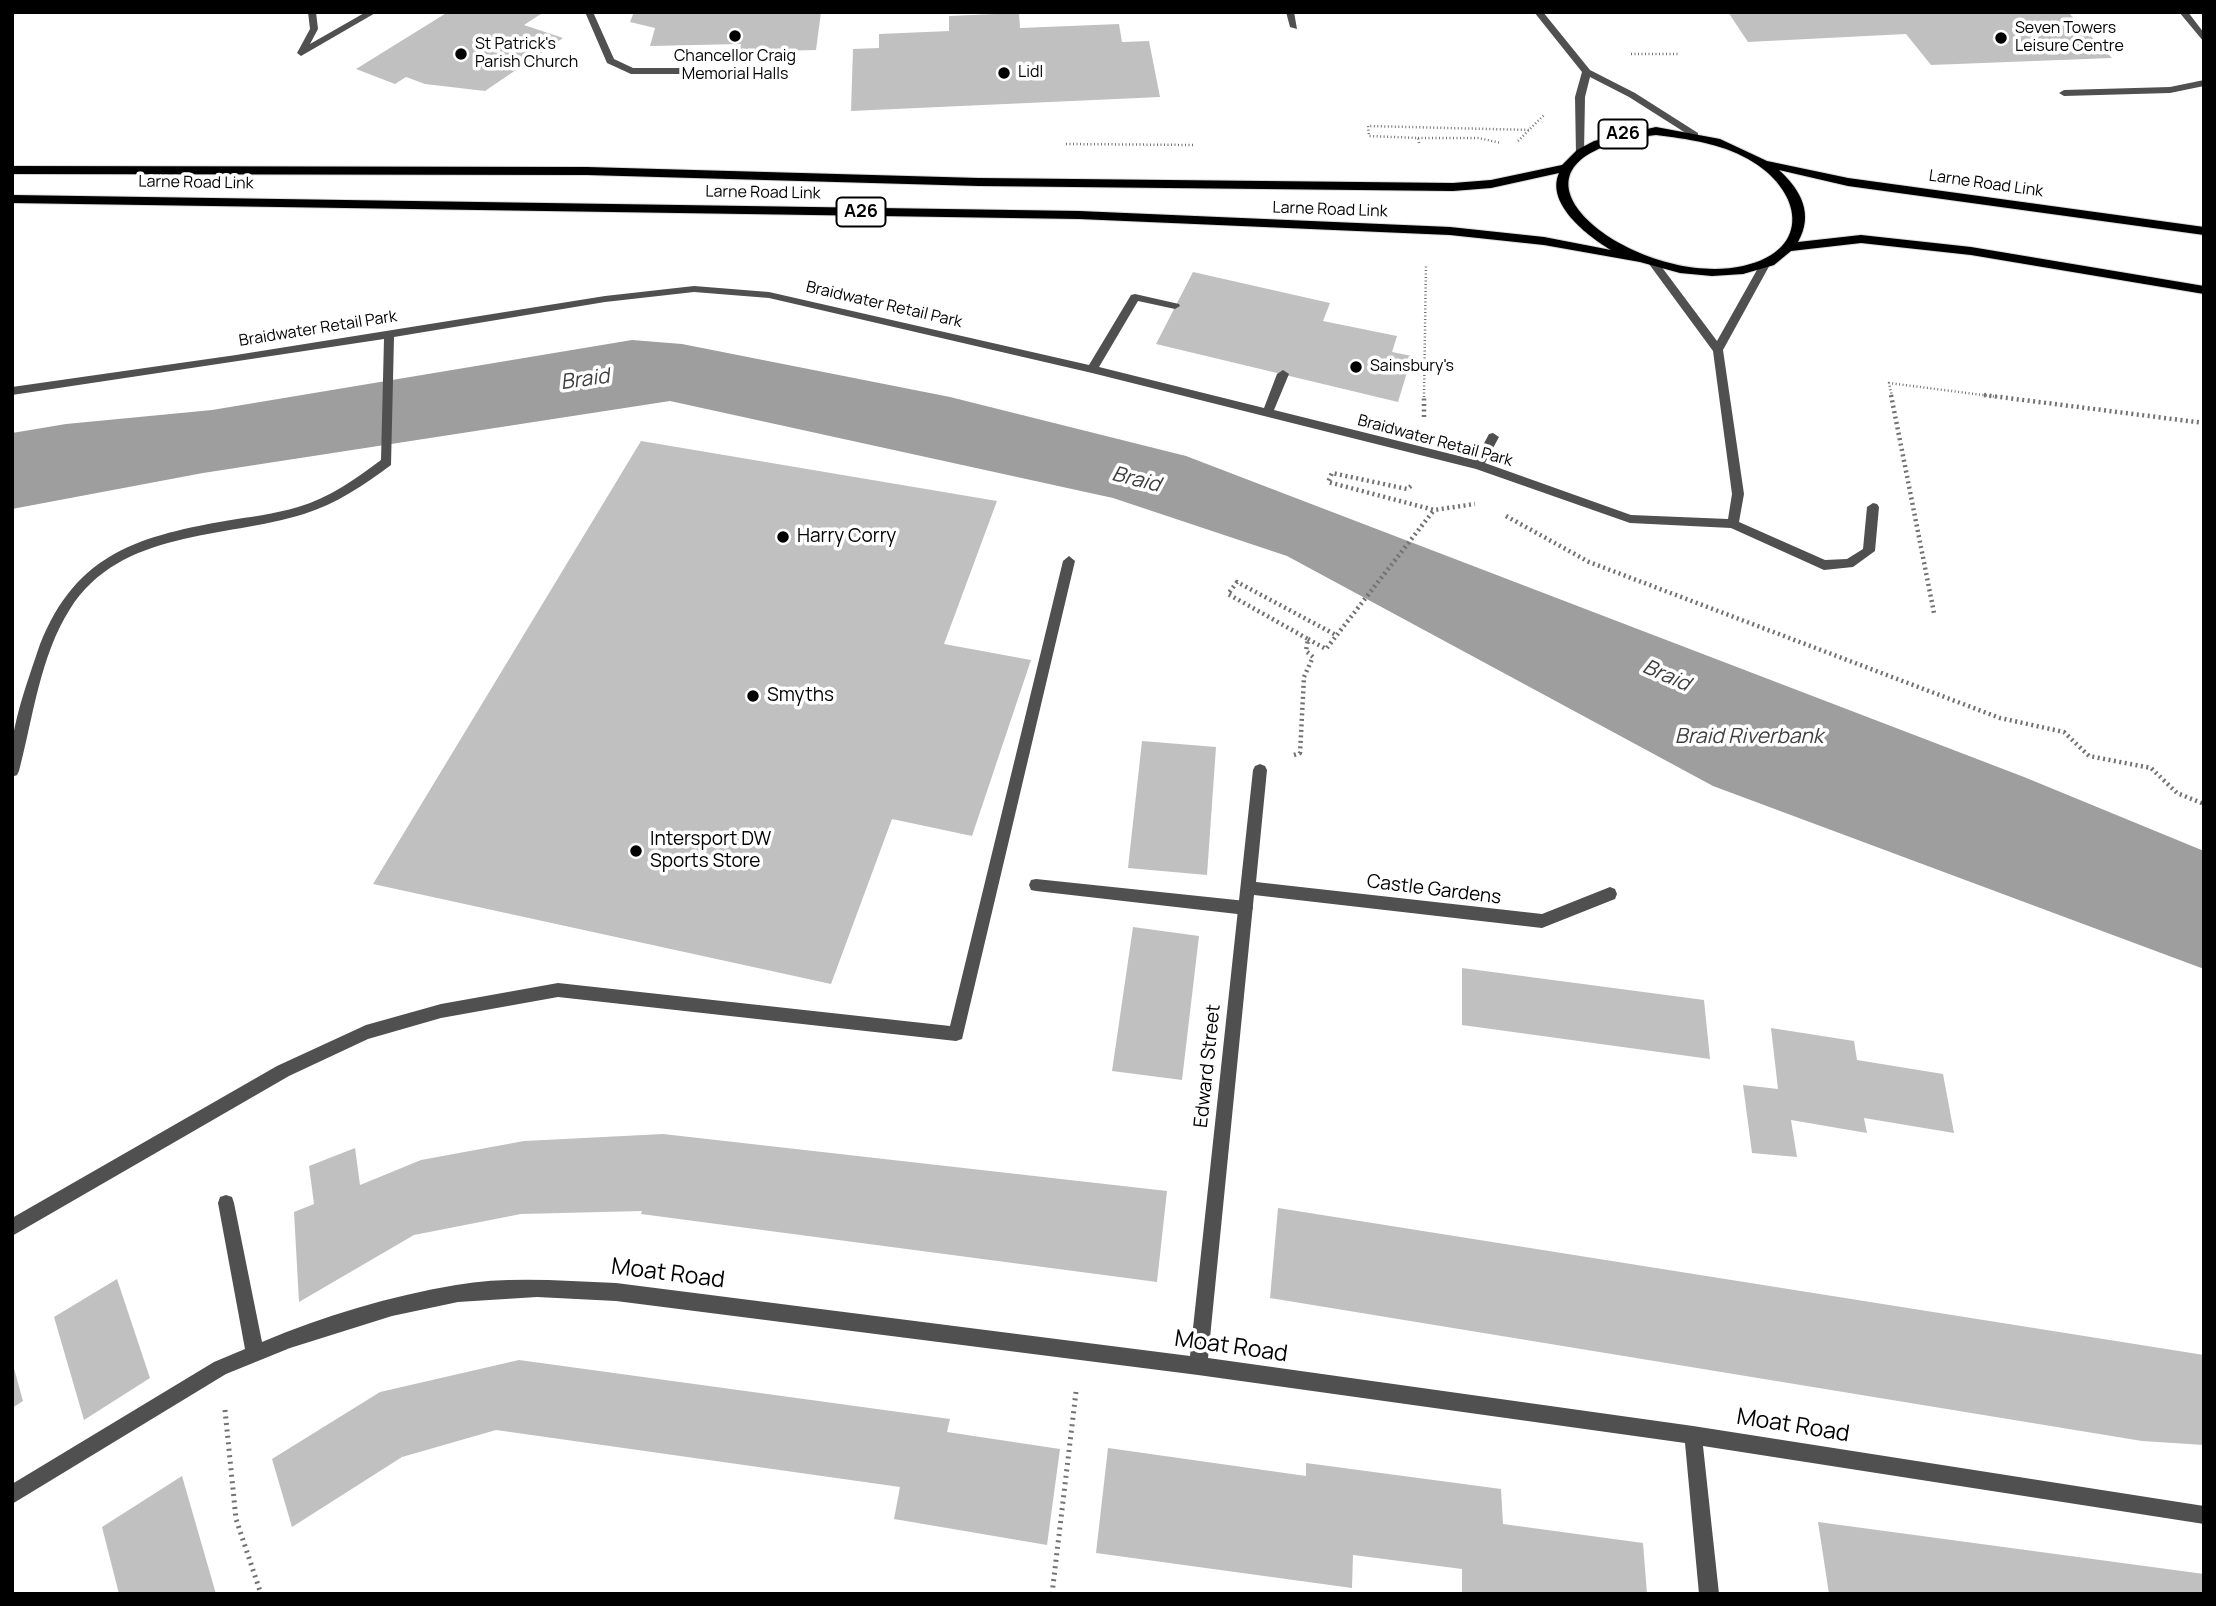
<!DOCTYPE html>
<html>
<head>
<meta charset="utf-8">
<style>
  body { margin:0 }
  #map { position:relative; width:2216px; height:1606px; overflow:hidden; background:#fff; font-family:Manrope,sans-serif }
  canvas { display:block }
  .frame { position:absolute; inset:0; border:14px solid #000; pointer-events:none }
</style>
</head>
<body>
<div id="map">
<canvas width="2216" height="1606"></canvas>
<div class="frame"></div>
</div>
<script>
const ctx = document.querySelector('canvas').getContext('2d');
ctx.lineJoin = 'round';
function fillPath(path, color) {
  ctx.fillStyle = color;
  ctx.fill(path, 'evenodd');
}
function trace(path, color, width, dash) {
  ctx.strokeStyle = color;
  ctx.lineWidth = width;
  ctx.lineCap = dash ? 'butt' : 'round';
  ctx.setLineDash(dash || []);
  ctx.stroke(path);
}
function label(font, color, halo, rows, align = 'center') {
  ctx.font = font + ' Manrope,sans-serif';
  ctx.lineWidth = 7;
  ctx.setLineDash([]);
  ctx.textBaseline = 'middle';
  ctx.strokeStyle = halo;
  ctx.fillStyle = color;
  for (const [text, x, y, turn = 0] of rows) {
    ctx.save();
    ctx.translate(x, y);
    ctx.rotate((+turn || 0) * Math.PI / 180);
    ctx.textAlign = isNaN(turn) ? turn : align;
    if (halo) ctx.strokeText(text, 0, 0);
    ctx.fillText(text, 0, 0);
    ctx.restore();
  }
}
const water = new Path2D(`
  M632 340 682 344 950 397 1186 456 2024 777 2204 851V969L1713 786 1287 556 1113 498 670 401 203 473 12 509V433L66 424 212 410Z`);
const building = new Path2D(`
  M448 12H544L524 25 563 38 485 91 425 84 406 77 395 84 356 69Z
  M634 12H821L816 50 739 52 741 44 650 46 655 28 630 22Z
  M1728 12H2068L2112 58 1931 65 1906 34 1748 42Z
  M1019 13 1020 28 1119 24 1122 42 1149 41 1160 97 851 111 853 49 879 48V34L949 31V16Z
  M1193 272 1330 303 1323 321 1397 336 1392 352 1412 356 1398 402 1156 344Z
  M641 441 997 501 944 644 1031 660 972 836 892 819 831 984 373 884Z
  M1142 741 1216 747 1207 875 1128 868Z
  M1133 927 1199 936 1182 1080 1112 1071Z
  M1462 968 1704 1000 1710 1059 1462 1025Z
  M1771 1028 1854 1041 1857 1060 1943 1074 1954 1133 1864 1118 1867 1133 1791 1120 1797 1157 1752 1153 1743 1085 1778 1089Z
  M663 1134 1167 1191 1157 1282 641 1214 642 1211 521 1214 414 1235 299 1302 294 1212 314 1204 309 1166 355 1148 360 1185 421 1160 524 1141Z
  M1278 1208 2204 1355V1445L2142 1441 1270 1298Z
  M117 1279 150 1378 84 1420 54 1317Z
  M519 1360 950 1419 947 1432 1060 1449 1047 1545 894 1519 900 1487 496 1430 402 1457 292 1527 272 1459 380 1392Z
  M12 1361 23 1401 12 1408Z
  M1108 1448 1306 1476V1463L1501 1489 1503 1524 1643 1543 1647 1594H1462V1569L1353 1555 1352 1588 1096 1553Z
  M182 1476 216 1594H119L102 1527Z
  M1818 1522 2204 1574V1594H1829Z`);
const pathFar2 = new Path2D(`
  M1631 54H1680
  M1418 138H1478L1501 143
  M1518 141 1544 115
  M1419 143 1418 138 1369 136 1368 126 1530 130
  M1066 144 1194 145
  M1424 397 1426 264
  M1892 397 1889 383 1998 397`);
const pathFar1 = new Path2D(`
  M1891 395 1934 613
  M1984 395 2204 423
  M1424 417V395
  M1411 486 1407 489 1332 473 1328 482 1434 510 1475 504
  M1506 516 1589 562 2000 718 2064 732 2089 756 2151 768 2177 793 2204 804
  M1308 639 1326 649 1434 510
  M1294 755 1300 753 1304 677 1313 657 1306 651 1308 639 1228 594 1237 582 1336 635`);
const path = new Path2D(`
  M225 1410 236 1519 261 1594
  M1052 1594 1076 1392`);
const service = new Path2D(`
  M308 12H316L318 29 310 44 366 12H377L301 56 297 53 310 29Z
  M585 12H593L614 59 633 68H759L763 71 759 74H631L607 63Z
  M1286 12H1294L1297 29 1290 27Z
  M2179 12H2188L2204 33V42Z
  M2204 80V86L2170 93 2064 96 2059 93 2064 90 2170 87Z
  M1767 258 1772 261 1723 350 1744 494 1739 522 1825 560 1847 559 1863 549 1867 507 1873 503 1877 504 1879 507 1875 551 1853 567 1824 570 1731 528 1630 523 1476 469 1092 373 769 298 694 292 605 302 394 337 391 465C364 485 336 504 304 514 223 539 121 529 70 609 40 656 33 718 19 771L17 775 12 777C12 766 11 755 12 745 15 716 28 680 37 653 71 557 133 537 225 521 249 517 275 514 298 507 329 498 356 479 381 460L384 339 12 395V387L236 355 605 296 694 286 769 292 1089 365 1131 295 1135 294 1179 304 1180 306 1175 309 1138 301 1099 367 1264 408 1277 374 1283 370 1289 374 1274 410 1475 460 1489 434 1493 433 1499 437 1485 463 1631 515 1728 519 1732 494 1713 351 1649 264 1650 262H1658L1717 341 1762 261Z
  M1069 556 1075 561 962 1039 956 1041 558 997 441 1018 368 1039 289 1076 12 1236V1218L277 1066 366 1025 441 1004 558 983 950 1026 1063 561Z
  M1036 879 1246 901 1251 903 1253 908 1251 913 1246 915 1036 891 1031 890 1029 885 1031 880Z`);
const minor = new Path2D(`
  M1260 764 1265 766 1267 770 1256 882 1542 914 1610 887 1615 889 1617 894 1615 899 1542 928 1254 895 1208 1358 1693 1426 2204 1506V1524L1703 1446 1719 1594H1699L1685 1443 1198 1375 616 1301 537 1297 458 1302 392 1316 290 1348 226 1374 12 1504V1484L214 1362 245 1349 218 1203 220 1197 226 1195 232 1197 234 1203 262 1342C323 1316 390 1296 456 1285 509 1276 563 1281 616 1283L1190 1356 1253 770 1255 766Z`);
const tertiary = new Path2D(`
  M1534 12H1543L1590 70 1635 93 1698 133V137H1692L1629 97 1590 77 1585 97 1584 152 1576 154 1575 97 1582 72Z`);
const primary = new Path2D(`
  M1656 127 1720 139 1767 161 1848 178 2204 227V235L1848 186 1779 170C1801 190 1814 214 1798 242L1861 235 1971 247 2204 286V294L1971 255 1861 243 1791 251 1774 265 1743 274 1712 276 1680 273 1640 262 1544 245 1450 235 1079 219 12 203V195L1079 211 1450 227 1544 237 1611 250C1589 237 1545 204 1559 173L1491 188 1453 191 979 186 587 175 12 174V166L587 167 979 178 1453 183 1491 180 1562 165 1577 150 1594 141ZM1656 135C1687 139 1720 143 1748 159 1802 189 1814 250 1743 266 1634 290 1463 159 1656 135Z`);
const markers = [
  [735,36,7,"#000"],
  [2001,38,7,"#000"],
  [461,54,7,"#000"],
  [1004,73,7,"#000"],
  [1356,367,7,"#000"],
  [783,537,7,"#000"],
  [753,696,7,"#000"],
  [636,851,7,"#000"]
];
const farPoinames = [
  ["Seven Towers",2015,29],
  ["Leisure Centre",2015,47],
  ["St Patrick's",475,45],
  ["Parish Church",475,63],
  ["Chancellor Craig",735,57,"center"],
  ["Memorial Halls",735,75,"center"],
  ["Lidl",1018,73],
  ["Sainsbury's",1370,367]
];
const farStreetnames = [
  ["Larne Road Link",196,183,1],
  ["Larne Road Link",1986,184,8],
  ["Larne Road Link",763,193,1],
  ["Larne Road Link",1330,210,2],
  ["Braidwater Retail Park",884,305,13],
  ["Braidwater Retail Park",318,329,-9],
  ["Braidwater Retail Park",1435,441,15]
];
const shields = [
  [1623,134,49],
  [861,212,49]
];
const shieldNames = [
  ["A26",1623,134],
  ["A26",861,212]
];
const poiNames = [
  ["Harry Corry",797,537],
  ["Smyths",767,696],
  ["Intersport DW",650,840],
  ["Sports Store",650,862]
];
const streetNames = [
  ["Castle Gardens",1434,890,7],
  ["Edward Street",1208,1066,-84]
];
const waterNames = [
  ["Braid",585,380,-8],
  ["Braid",1136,480,14],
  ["Braid",1666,676,24],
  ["Braid Riverbank",1749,737]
];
const nearStreetnames = [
  ["Moat Road",668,1274,7],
  ["Moat Road",1231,1347,8],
  ["Moat Road",1793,1426,9]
];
fillPath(water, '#9e9e9e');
fillPath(building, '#c0c0c0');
trace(primary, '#dbdbdb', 2);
trace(pathFar2, '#727272', 2.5, [1, 2.5]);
trace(pathFar1, '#727272', 4.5, [2, 3.5]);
trace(path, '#727272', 5, [2, 4.5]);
fillPath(service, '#505050');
fillPath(minor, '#505050');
fillPath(tertiary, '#505050');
fillPath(primary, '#000');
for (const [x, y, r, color] of markers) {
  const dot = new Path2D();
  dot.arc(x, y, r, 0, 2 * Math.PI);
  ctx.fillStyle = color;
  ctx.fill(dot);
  trace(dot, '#fff', 2.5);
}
label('16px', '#000', '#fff', farPoinames, 'left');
label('16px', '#000', '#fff', farStreetnames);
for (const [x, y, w] of shields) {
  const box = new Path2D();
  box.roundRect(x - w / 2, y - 14.5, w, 29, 5);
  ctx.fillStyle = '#fff';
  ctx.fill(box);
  trace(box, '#000', 2);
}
label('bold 18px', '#000', null, shieldNames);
label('19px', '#000', '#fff', poiNames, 'left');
label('19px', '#000', '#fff', streetNames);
label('italic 21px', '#3f3f3f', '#fff', waterNames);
label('23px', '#000', '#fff', nearStreetnames);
</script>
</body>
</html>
